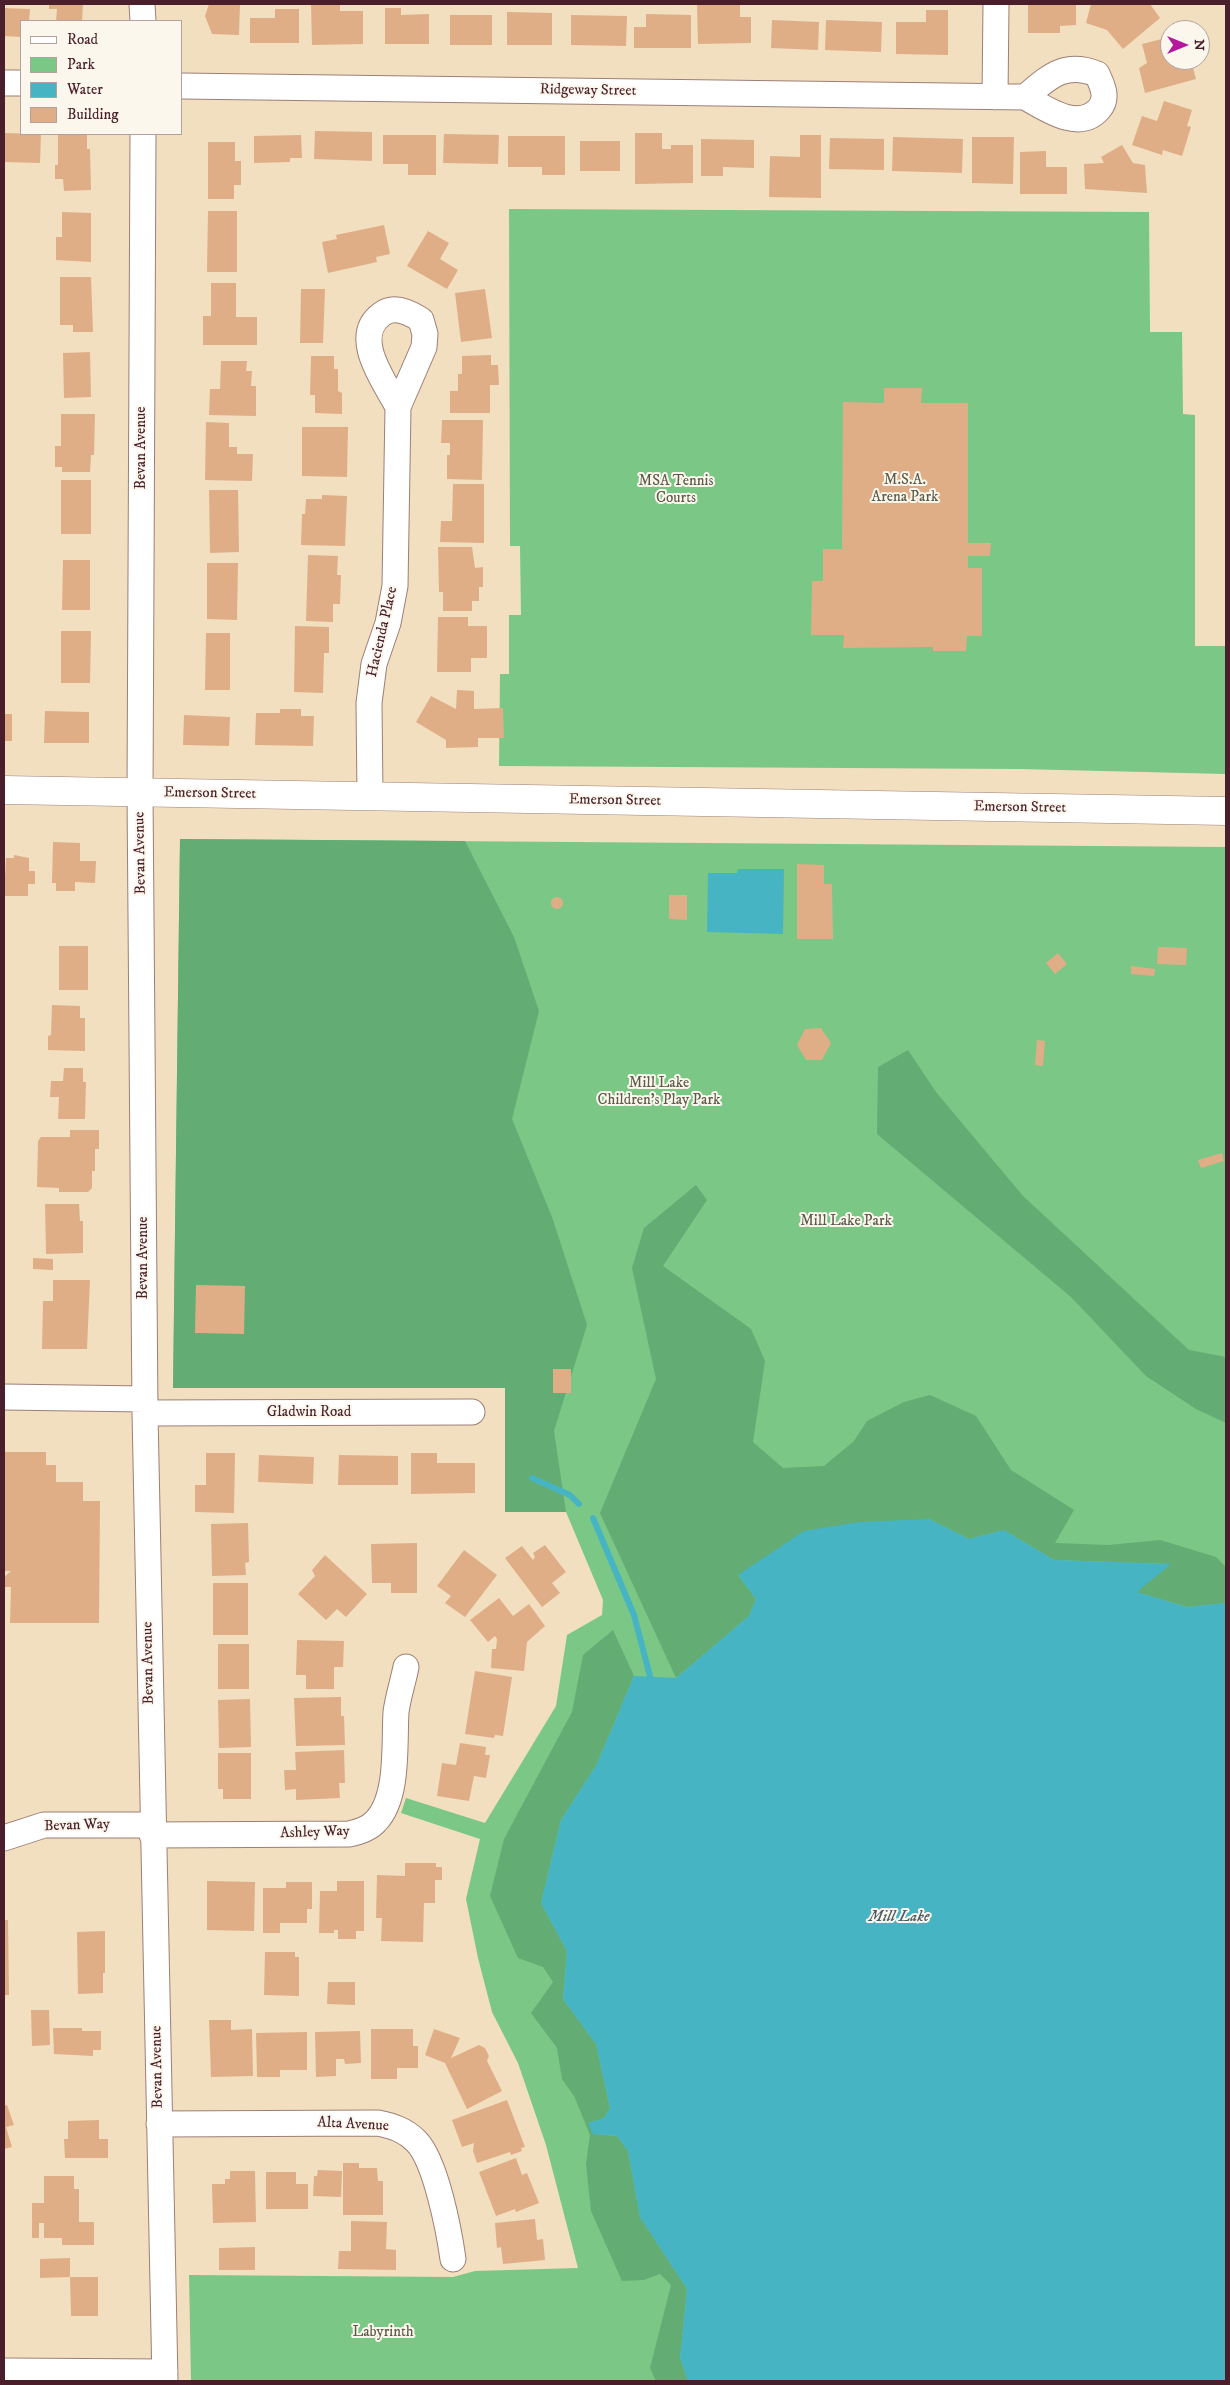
<!DOCTYPE html>
<html>
<head>
<meta charset="utf-8">
<style>
  body { margin:0 }
  #map { position:relative; width:1230px; height:2385px; overflow:hidden; background:#f1dfc0; font-family:"IM FELL DW Pica",serif }
  canvas { display:block }
  .frame { position:absolute; inset:0; border:5px solid #4a1f2b; pointer-events:none }
  .legend { position:absolute; left:20px; top:20px; width:162px; height:115px; box-sizing:border-box; background:#fbf7ec; border:1px solid #b4a19f; margin:0; padding:6px 9px; list-style:none; font-size:15px; color:#4a1f2b }
  .legend li { display:flex; align-items:center; gap:10px; height:25px }
  .legend b { width:25px; border:1px solid #b4a19f }
  .north { position:absolute; left:1160px; top:20px; width:50px; height:50px; box-sizing:border-box; background:#fbf7ec; border:1px solid #b4a19f; border-radius:50%; rotate:90deg; font-size:14px; font-weight:700; line-height:20px; text-align:center; color:#4a1f2b }
  .north::after { content:''; display:block; margin:auto; width:18px; height:22px; background:#b5179e; clip-path:polygon(50% 0,100% 100%,50% 72%,0 100%) }
</style>
</head>
<body>
<div id="map">
<canvas width="1230" height="2385"></canvas>
<div class="frame"></div>
<ul class="legend">
<li><b style="height:6px;background:#fff"></b>Road</li>
<li><b style="height:14px;background:#7ac786"></b>Park</li>
<li><b style="height:14px;background:#47b4c4"></b>Water</li>
<li><b style="height:14px;background:#e0ae86"></b>Building</li>
</ul>
<div class="north">N</div>
</div>
<script>
const ctx = document.querySelector('canvas').getContext('2d');
ctx.lineJoin = 'round';
function fillPath(path, color) {
  ctx.fillStyle = color;
  ctx.fill(path, 'evenodd');
}
function trace(path, color, width, dash) {
  ctx.strokeStyle = color;
  ctx.lineWidth = width;
  ctx.lineCap = dash ? 'butt' : 'round';
  ctx.setLineDash(dash || []);
  ctx.stroke(path);
}
function label(font, color, halo, rows, align = 'center') {
  ctx.font = font + ' "IM FELL DW Pica",serif';
  ctx.lineWidth = 4;
  ctx.setLineDash([]);
  ctx.textBaseline = 'middle';
  ctx.strokeStyle = halo;
  ctx.fillStyle = color;
  for (const [text, x, y, turn = 0] of rows) {
    ctx.save();
    ctx.translate(x, y);
    ctx.rotate((+turn || 0) * Math.PI / 180);
    ctx.textAlign = isNaN(turn) ? turn : align;
    if (halo) ctx.strokeText(text, 0, 0);
    ctx.fillText(text, 0, 0);
    ctx.restore();
  }
}
const green = new Path2D(`
  M509 209 1149 212 1150 332H1182L1183 414 1195 415V646H1226V774L1020 769 499 766 500 674H509V615H521L520 546H510Z
  M180 839 1226 847V2381H191L189 2275 453 2277 475 2271 578 2268 546 2145 518 2063 492 2012 478 1958 466 1899 480 1839 401 1813 406 1798 485 1823 556 1706 567 1635 602 1615 603 1600 566 1512H505V1388H173Z`);
const forest = new Path2D(`
  M180 839 465 841 514 937 539 1011 512 1119 552 1217 587 1325 554 1431 566 1512H505V1388H173Z
  M908 1050 936 1092 1023 1196 1189 1350 1226 1357V1423L1196 1409 1146 1376 1071 1297 877 1134 878 1067Z
  M696 1185 707 1200 663 1266 751 1329 765 1361 753 1442 783 1468 824 1466 854 1441 867 1421 904 1402 930 1395 976 1416 1011 1470 1074 1510 1055 1543 1108 1545 1160 1540 1216 1557 1226 1567V1603L1187 1607 1136 1592 1170 1564 1054 1560 1004 1530 969 1539 929 1519 738 1575 756 1599 749 1616 676 1678 600 1513 656 1379 632 1268 644 1228Z
  M613 1630 634 1676 597 1764 561 1820 541 1903 567 1951 563 1999 596 2044 610 2108 604 2118 589 2123 593 2134 617 2136 628 2151 640 2217 687 2289 680 2358 688 2381H656L650 2368 671 2285 660 2274 644 2280 622 2281 591 2211 586 2164 590 2135 574 2096 562 2079 557 2048 531 2013 553 1982 543 1967 518 1958 490 1896 504 1839 572 1712 583 1655Z`);
const water = new Path2D(`
  M738 869H784L783 934 707 932 708 873H737Z
  M929 1519 969 1539 1004 1530 1054 1560 1171 1564 1137 1592 1187 1607 1226 1603V2381H688L680 2358 687 2289 640 2217 628 2151 617 2136 593 2134 588 2123 604 2118 610 2108 596 2044 563 1999 567 1951 541 1903 561 1820 597 1764 634 1676 676 1678 749 1616 756 1599 738 1575 804 1531 859 1522Z`);
const stream = new Path2D(`
  M532 1478 570 1495 579 1504
  M593 1518 634 1615 652 1684`);
const building = new Path2D(`
  M49 4H83L82 21H56L57 9H49Z
  M209 4H240L239 35 212 34 205 16Z
  M311 4H340V11H363V44L312 45Z
  M697 4H740V17H751V43L698 44Z
  M1028 4H1076V25L1060 26V33H1028Z
  M1091 4 1127 5 1150 4 1160 18 1123 49 1107 30 1086 23Z
  M4 8 30 9 29 21H21V37L4 36Z
  M385 8H401V15L429 14V44H385Z
  M275 9H299V43H250V18H275Z
  M926 10H948V55L896 54V22H926Z
  M507 12 552 13V45H507Z
  M646 14 691 15V48H634V27H646Z
  M450 15H492V45H450Z
  M571 15 627 16 626 46 571 45Z
  M772 20 819 22 818 50 771 48Z
  M826 20 882 22 881 52 825 50Z
  M1170 37V60H1191L1196 79 1145 93 1139 68 1147 63 1142 44Z
  M1164 101 1192 110 1187 126 1191 127 1182 156 1163 150 1162 155 1132 145 1142 116 1157 121Z
  M315 131 372 132V161L314 159Z
  M4 133 41 134 40 163 4 162Z
  M635 133H662V149H671V145H693V183L635 184Z
  M58 134H87V149H90L91 190 64 191 63 179H55V165H58Z
  M444 134 499 135 498 164 443 163Z
  M301 135 302 158H290V162L254 163V136Z
  M383 135H436V175H408V164H383Z
  M800 135H821V198L769 197 770 156 800 157Z
  M508 136H565V175H542V167H508Z
  M893 137 963 139 962 173 892 171Z
  M972 137H1014L1013 184 972 183Z
  M830 138 884 139V170L829 169Z
  M701 139 754 140V168L723 167V176H701Z
  M580 141H620V171H580Z
  M208 142H235V161H241V185H234V199H208Z
  M1122 145 1133 163 1145 165 1147 193 1085 189 1084 164 1104 163 1101 157Z
  M1046 151V167H1067V194H1020V152Z
  M208 211H237V272H207Z
  M62 212 91 213V262L56 260V237H62Z
  M384 225 390 254 376 257 377 262 328 273 322 242 337 239 336 235Z
  M428 231 449 243 440 259 458 270 447 289 407 266Z
  M60 277H91L93 332H73V325H60Z
  M211 283H236V317H257V345H203V316H211Z
  M301 289H325L323 343H300Z
  M485 289 492 338 461 342 455 293Z
  M90 352 91 397 64 398 63 353Z
  M491 355V365H498L499 385H490V413H450V391H458V374H462V356Z
  M311 356H334V369H338V391L342 393V414L315 413V395H310Z
  M221 361H247L246 371H252L251 386H256V416L209 415 210 389H220Z
  M884 388H922L921 403H968V543H991L990 556H968V568H982V636H967L966 651H933V647L843 648 844 635H811L812 581H823V549H842L843 402 884 403Z
  M61 414H95L94 455H91L90 472H62V467H55V446H61Z
  M442 420H483L482 480 447 479V455H450V443H441Z
  M206 422 229 423V447H237V454H253L252 481 205 480Z
  M302 427H348L347 477 302 476Z
  M61 480H91V534H61Z
  M453 484H484V543L440 542 441 521H452Z
  M209 490H238L239 552 210 553Z
  M322 495 347 496 345 546 301 545 302 514H305L306 499H322Z
  M438 547H472L475 568 483 567V587H479V601H472V611H443V592H439Z
  M308 555 338 556 337 575H341L340 604H333V622L306 621Z
  M63 560H90V610H62Z
  M207 563H238L237 620 207 619Z
  M438 617H468V626H487V658H471V672H437Z
  M295 626 329 627V653H324L323 693 294 692Z
  M61 631H91L90 683H61Z
  M206 633H230V690H205Z
  M457 690 474 691V709L503 708 504 738H478V747L446 748V740L416 722 431 696 456 709Z
  M280 709H301V716H314L313 746 255 745 256 713H280Z
  M45 711 89 712V743H44Z
  M4 714H12V741H4Z
  M184 715 230 717 229 746 183 745Z
  M53 842 80 843V861H96L95 883 75 882V891H56V883H52Z
  M14 855 29 858V871H35V884H28V896H4L6 858H14Z
  M797 864 824 865V884H832L833 939H797Z
  M669 895H687V920L669 919Z
  M551 903a6 6 0 1 1 12 0a6 6 0 1 1-12 0Z
  M59 946H88V990H59Z
  M1158 947 1187 948 1186 965 1157 964Z
  M1058 953 1067 964 1055 974 1046 963Z
  M1131 966 1155 969 1154 976 1131 974Z
  M52 1005 80 1006V1018H85V1051L48 1050V1036L51 1035Z
  M821 1028 831 1043 822 1060H806L797 1045 805 1029Z
  M1037 1040 1045 1041 1043 1066 1035 1065Z
  M64 1068H83V1082H86L85 1119H58L59 1097H50L51 1081H63Z
  M70 1130H99V1149H95V1171H92V1188L88 1192H59V1188L37 1187 38 1141 41 1137H70Z
  M1222 1153 1224 1161 1201 1168 1198 1160Z
  M45 1204H79L80 1221H83V1253L46 1254Z
  M33 1258 53 1259V1270L33 1269Z
  M53 1280H90L87 1349H42L43 1301H53Z
  M196 1285 245 1286 244 1334 195 1333Z
  M553 1369H571V1393H553Z
  M4 1452H46V1465H56V1482H83V1501H100L99 1623H10L11 1587H4V1577L11 1571H4Z
  M206 1453H235L234 1513 195 1512V1485H206Z
  M411 1453H437V1463H475V1493L411 1494Z
  M259 1455 314 1457 313 1484 258 1482Z
  M339 1455 398 1456V1485H338Z
  M248 1523 249 1562 245 1563 246 1575 212 1576 211 1524Z
  M417 1543V1593H391V1583H372L371 1544Z
  M545 1545 566 1572 552 1583 560 1593 542 1607 505 1558 522 1546 533 1560 535 1557 533 1553Z
  M464 1550 497 1575 465 1617 445 1603 451 1596 437 1586Z
  M325 1555 367 1594 346 1617 337 1609 326 1620 298 1594 315 1576 312 1570Z
  M213 1583H248V1635H213Z
  M499 1598 513 1616 529 1604 545 1626 527 1642 524 1671 491 1668 492 1649H496L497 1639 495 1636 488 1642 470 1620Z
  M297 1640 344 1641 343 1667H334V1689H306V1675H296Z
  M218 1644H249V1689H218Z
  M475 1671 512 1677 503 1736 495 1735 494 1738 465 1734Z
  M341 1697V1716H344L345 1745 296 1746 294 1698Z
  M250 1699 251 1747 219 1748 218 1700Z
  M460 1743 486 1747 485 1755H490L486 1778 474 1776 469 1801 437 1796 442 1763 456 1765Z
  M344 1750 345 1783H339L340 1798 296 1800V1789L285 1790 284 1770H296L295 1752Z
  M218 1753H251V1799H223V1789H218Z
  M405 1863H436V1867H442V1880H435V1903H424L423 1942 381 1941 382 1918H376L377 1875 405 1876Z
  M207 1881 255 1882 254 1931 207 1930Z
  M337 1881H364V1931H356V1939H338V1930H334V1933H319L320 1891H337Z
  M286 1882H312V1909H307V1923H280V1933H263V1888H286Z
  M4 1920H8L9 1995H4Z
  M105 1931V1973H103V1993L78 1994 77 1932Z
  M265 1952H295V1957H299V1996L264 1995Z
  M328 1982H355V2005L327 2004Z
  M31 2010H49L50 2045 32 2046Z
  M209 2020H231V2030L252 2029 253 2076 211 2077Z
  M53 2028H82V2031H101V2050H93V2056L54 2054Z
  M371 2029H413V2046H418V2068H397V2079H371Z
  M434 2029 460 2038 451 2058 479 2045 485 2048 489 2056 487 2061 502 2091 467 2109 445 2063 425 2055Z
  M360 2031 361 2063 345 2064 344 2059H336V2076L316 2077 315 2032Z
  M307 2032V2070H280V2077H257L256 2033Z
  M507 2100 525 2147 521 2148 522 2151 511 2155 510 2152 477 2163 473 2151 474 2143 462 2147 452 2120Z
  M7 2105 14 2125 6 2127 12 2147 4 2149V2106Z
  M99 2120V2139H108V2158H65L64 2139H68V2121Z
  M516 2158 522 2175 527 2173 539 2203 516 2212 515 2209 496 2216 479 2172Z
  M343 2163H359V2168H377L378 2181H383V2215H343Z
  M318 2170 342 2171 341 2197 313 2196 314 2176H317Z
  M230 2171H255L256 2222 213 2223 212 2184H225V2179H230Z
  M266 2172H296V2184H308V2209H266Z
  M44 2176H74V2189H79V2222H94V2245H62V2238H44V2223H39V2238H32V2203H44Z
  M535 2219 537 2240 543 2239 545 2260 503 2264 501 2247 497 2248 495 2223Z
  M351 2221 387 2222 386 2249 396 2250V2270L338 2269 339 2251H351Z
  M255 2247V2270H219V2248Z
  M70 2258V2277L40 2278V2259Z
  M70 2277H98V2316H71Z`);
const minor = new Path2D(`
  M142 4 143 21
  M4 83H21
  M181 86 1025 97C1046 109 1079 132 1099 109 1109 98 1102 85 1097 74 1064 61 1049 77 1025 97
  M995 97 996 4
  M143 134 140 793 145 1413 165 2381
  M370 796 369 703 374 664 388 623 395 586 398 407 424 347 425 334 421 320C409 312 394 305 382 314 350 337 385 382 398 407
  M4 1397 145 1399
  M145 1413 472 1412
  M152 1835 349 1834C359 1832 369 1829 376 1821 399 1797 394 1744 396 1712 398 1697 403 1682 406 1667
  M4 1838 44 1825H152
  M159 2124 378 2123C393 2126 405 2130 416 2141 436 2161 449 2231 453 2259
  M4 2371 165 2372`);
const major = new Path2D(`
  M4 790 1226 811`);
const streetNames = [
  ["Ridgeway Street",588,91,1],
  ["Bevan Avenue",142,448,-90],
  ["Hacienda Place",383,632,-77],
  ["Emerson Street",210,794,1],
  ["Emerson Street",615,801,1],
  ["Emerson Street",1020,808,1],
  ["Bevan Avenue",141,853,-91],
  ["Bevan Avenue",144,1258,-90],
  ["Gladwin Road",309,1413],
  ["Bevan Avenue",149,1663,-91],
  ["Bevan Way",77,1826,-2],
  ["Ashley Way",315,1833,-2],
  ["Bevan Avenue",158,2067,-91],
  ["Alta Avenue",353,2125,3]
];
const parkNames = [
  ["M.S.A.",905,481],
  ["Arena Park",905,498],
  ["MSA Tennis",676,482],
  ["Courts",676,499],
  ["Mill Lake",659,1084],
  ["Children's Play Park",659,1101],
  ["Mill Lake Park",846,1222],
  ["Labyrinth",383,2333]
];
const waterNames = [
  ["Mill Lake",899,1918]
];
fillPath(green, '#7ac786');
fillPath(forest, '#63ac73');
fillPath(water, '#47b4c4');
trace(stream, '#47b4c4', 6);
fillPath(building, '#e0ae86');
trace(minor, '#9e7f76', 27);
trace(major, '#9e7f76', 29);
trace(minor, '#fff', 25);
trace(major, '#fff', 28);
label('15px', '#4a1f2b', '#fbf7ec', streetNames);
label('15px', '#5b5a4b', '#fbf7ec', parkNames);
label('italic 16px', '#495b68', '#fbf7ec', waterNames);
</script>
</body>
</html>
